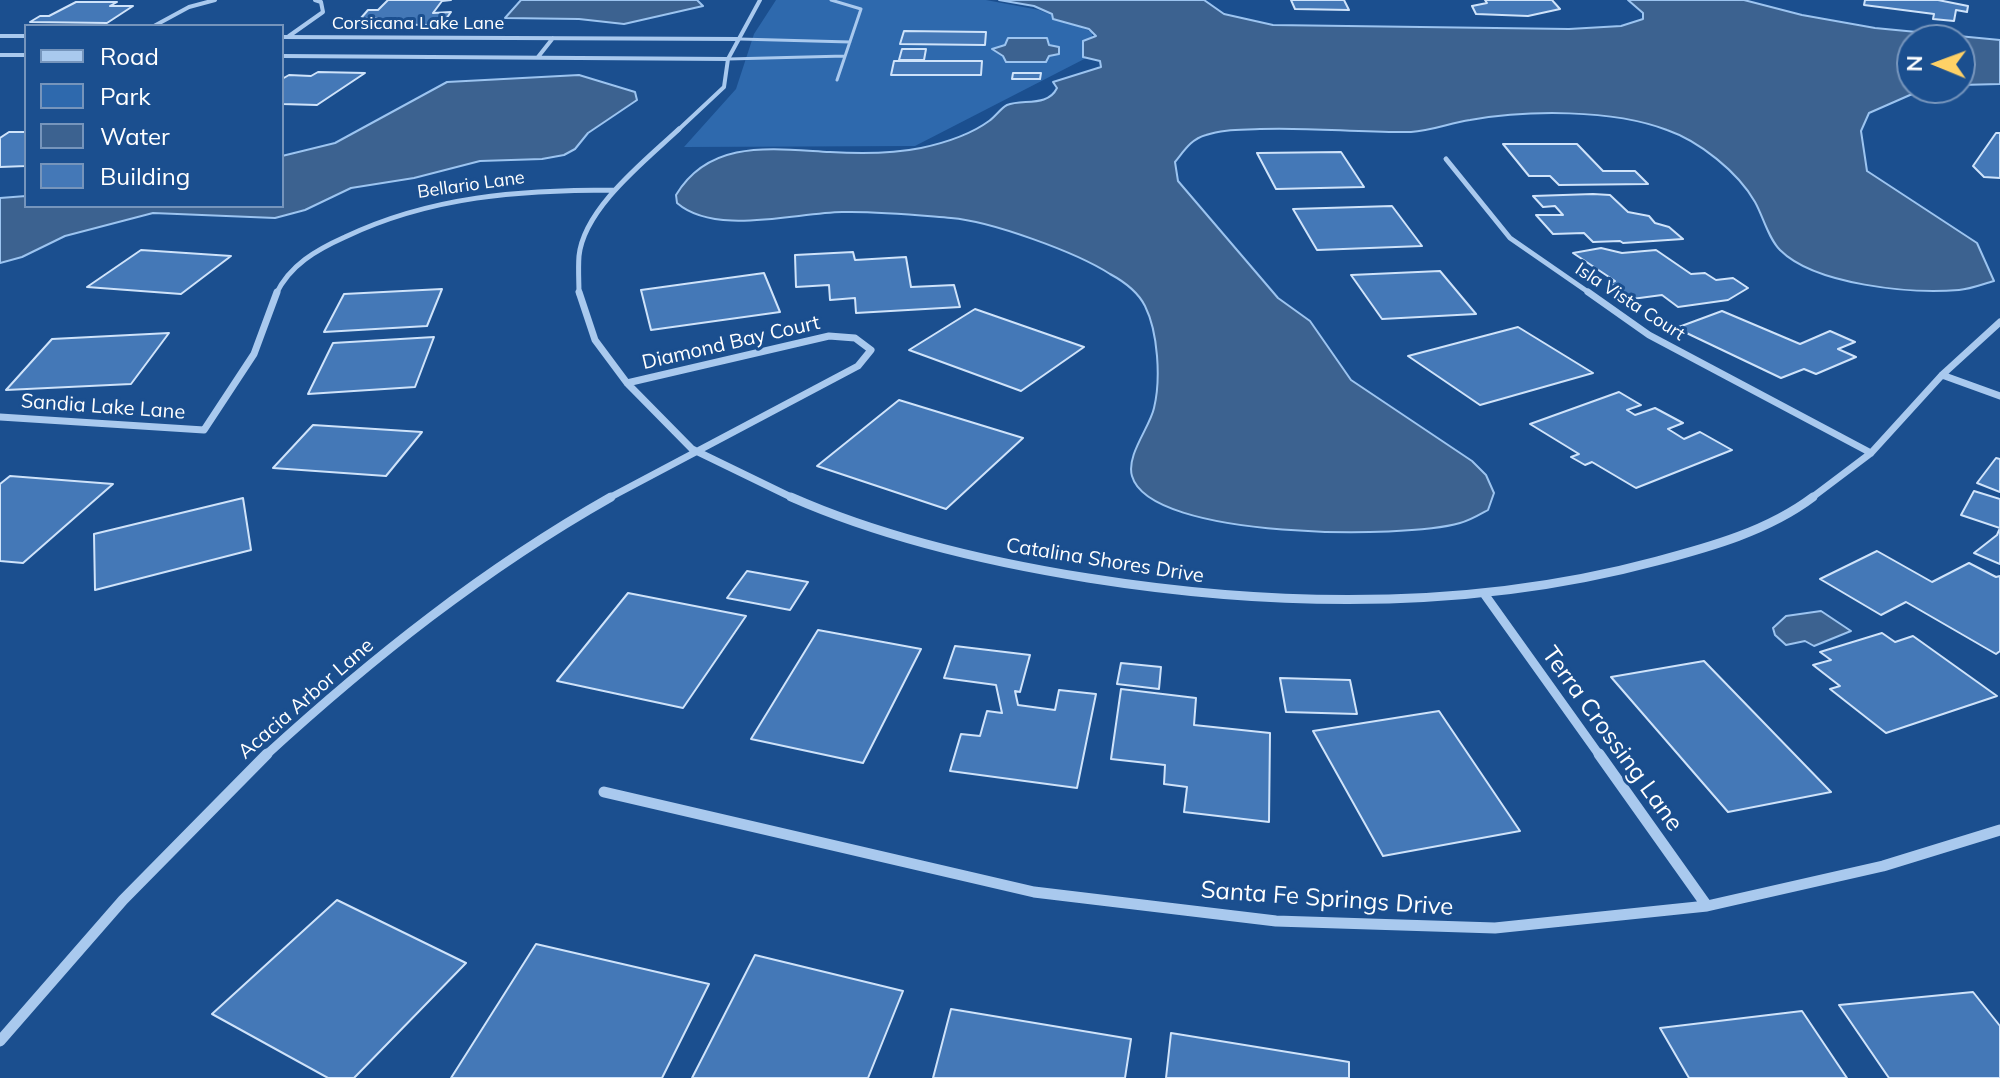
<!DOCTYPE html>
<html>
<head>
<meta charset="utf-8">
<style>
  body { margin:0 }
  #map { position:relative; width:2000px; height:1078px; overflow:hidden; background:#1b4f8f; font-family:Mulish,sans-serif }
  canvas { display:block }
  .legend { position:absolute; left:24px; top:24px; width:260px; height:184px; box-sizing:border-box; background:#1b4f8f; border:2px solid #7695bc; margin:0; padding:10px 14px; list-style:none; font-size:24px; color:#fff }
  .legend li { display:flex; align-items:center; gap:16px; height:40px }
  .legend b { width:40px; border:2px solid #7695bc }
  .north { position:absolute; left:1896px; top:24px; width:80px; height:80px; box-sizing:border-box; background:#1b4f8f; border:2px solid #7695bc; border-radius:50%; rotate:271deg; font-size:22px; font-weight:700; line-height:32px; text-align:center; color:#fff }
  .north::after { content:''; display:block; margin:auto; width:28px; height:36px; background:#ffd166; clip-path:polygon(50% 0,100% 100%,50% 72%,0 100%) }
</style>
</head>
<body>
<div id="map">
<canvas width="2000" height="1078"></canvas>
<ul class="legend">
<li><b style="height:10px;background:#a9c9ee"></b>Road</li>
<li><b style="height:22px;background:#2e69ad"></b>Park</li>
<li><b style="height:22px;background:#3c6290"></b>Water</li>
<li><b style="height:22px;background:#4478b7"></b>Building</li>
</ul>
<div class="north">N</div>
</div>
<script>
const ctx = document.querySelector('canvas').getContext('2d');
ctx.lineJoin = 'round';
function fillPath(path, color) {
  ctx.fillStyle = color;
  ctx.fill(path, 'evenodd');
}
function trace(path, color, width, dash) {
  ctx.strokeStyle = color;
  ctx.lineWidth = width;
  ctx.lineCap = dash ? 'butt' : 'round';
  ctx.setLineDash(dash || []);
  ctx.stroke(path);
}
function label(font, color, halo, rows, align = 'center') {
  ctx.font = font + ' Mulish,sans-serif';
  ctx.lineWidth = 6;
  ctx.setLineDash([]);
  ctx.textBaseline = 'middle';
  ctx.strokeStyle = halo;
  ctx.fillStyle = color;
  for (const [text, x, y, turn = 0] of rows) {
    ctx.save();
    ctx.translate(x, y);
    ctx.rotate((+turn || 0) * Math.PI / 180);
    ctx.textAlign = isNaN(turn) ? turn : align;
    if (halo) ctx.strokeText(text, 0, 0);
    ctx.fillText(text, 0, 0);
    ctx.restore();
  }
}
const green = new Path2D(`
  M776 0H986L1039 10 1092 32V55L915 146 684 147 736 89 754 34Z`);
const water = new Path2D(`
  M521 0H697L703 6 624 24 579 19 505 18Z
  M999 0H1204L1224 14 1273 25 1569 29 1621 26 1643 19V13L1628 0H1744L1802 15 1875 28 2000 40V84L1960 85V40H1912V88H1939L1910 95 1869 113 1861 131 1867 171 1977 243 1994 281C1983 284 1971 289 1959 290 1911 294 1815 285 1780 250 1768 238 1763 216 1755 202 1738 172 1699 141 1667 130 1612 109 1527 110 1470 120 1450 123 1431 131 1411 132 1360 133 1311 127 1260 129 1242 130 1223 129 1206 135 1191 139 1184 151 1175 162L1178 181 1278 298 1310 321 1351 380 1472 461 1486 475 1494 493 1488 510C1479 515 1469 521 1460 523 1406 539 1150 540 1132 476 1126 455 1150 427 1154 408 1161 379 1158 332 1145 306 1138 292 1123 281 1110 274 1076 252 990 221 951 218 915 215 878 211 842 212 794 213 715 236 677 203L676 195C710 138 774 149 830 152 861 154 891 154 921 148 944 143 970 135 989 121 995 117 1001 108 1007 105 1023 99 1048 107 1057 88L1053 82 1101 67 1100 61 1083 57V41L1096 36 1089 29 1053 19 1052 14 1034 6Z
  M1008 38H1047L1049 45 1059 47V54L1049 56 1046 62H1006L1003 56 992 49 1005 45Z
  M579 75 635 92 637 100 588 133 575 149 564 155 542 159 480 161 414 178 351 188 305 210 275 218 153 213 65 236 22 257 0 263V198L26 196V206H282V156L335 143 447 82Z
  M1821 611 1851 631 1814 646 1805 641 1786 645 1775 635 1773 628 1786 616Z`);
const building = new Path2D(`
  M388 0H451L442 1 433 13 451 12 446 19H433L428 25 373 24 378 18H361L368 10H378Z
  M1291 0H1344L1349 10 1295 9Z
  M1485 0H1552L1560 9 1528 16 1476 14 1472 6 1487 3Z
  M1865 0H1938L1968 6 1967 12 1956 10 1954 21 1933 19 1934 14 1864 5Z
  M76 2H117L110 6H133L107 23 30 22 40 16H49Z
  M904 31 986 32 985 45 900 44Z
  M902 49H926L924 60H899Z
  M894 61H982L981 75H891Z
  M318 72 365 73 317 105 282 104V79L289 75 311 76Z
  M1013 73H1041L1040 79H1012Z
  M9 132H26V166L0 167V138Z
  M1996 133H2000V178L1984 177 1973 166Z
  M1503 144H1577L1603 171H1635L1648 184 1559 185 1550 176H1529Z
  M1341 152 1364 187 1276 189 1257 153Z
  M1593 194 1610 195 1628 212 1649 216 1655 223 1669 227 1683 239 1623 243 1620 241 1593 242 1584 233 1553 234 1536 215H1563L1555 206 1543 207 1533 196Z
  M1392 206 1422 246 1317 250 1293 209Z
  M1601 248 1622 253 1656 250 1691 274 1705 273 1716 280 1733 278 1748 288 1728 300 1678 307 1662 295 1632 299 1610 283 1615 281 1573 253Z
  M141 250 231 256 181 294 87 287Z
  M853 252 855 260 906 257 911 287 954 285 960 307 856 313 855 298 830 300 829 285 796 287 795 255Z
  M1440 271 1476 314 1382 319 1351 275Z
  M764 273 780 312 651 330 641 290Z
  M442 289 427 326 324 332 344 294Z
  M975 309 1084 347 1021 391 909 350Z
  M1722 311 1800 344 1830 331 1855 342 1838 349 1856 357 1816 374 1804 369 1781 378 1676 328Z
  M1518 327 1593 373 1480 405 1408 356Z
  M169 333 131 384 6 390 52 339Z
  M434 337 415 387 308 394 333 343Z
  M1619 392 1641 405 1627 410 1635 415 1655 408 1683 423 1668 429 1684 439 1700 432 1732 450 1636 488 1592 462 1585 465 1571 457 1579 454 1530 424Z
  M899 400 1023 438 946 509 817 466Z
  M313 425 422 432 386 476 273 468Z
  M1996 458 2000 459V492L1977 483Z
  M10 476 113 484 23 563 0 561V484Z
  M1974 491 2000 499V564L1974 553 1997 535 2000 528 1961 515Z
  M243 498 251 550 95 590 94 534Z
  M1877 551 1932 582 1969 563 1996 577 2000 576V651L1996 654 1906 602 1881 615 1820 579Z
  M747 571 808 582 790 610 727 598Z
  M628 593 746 616 683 708 557 681Z
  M818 630 921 649 863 763 751 739Z
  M1882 633 1895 642 1913 636 1997 696 1886 733 1830 689 1840 686 1813 665 1831 660 1820 652Z
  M955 646 1030 655 1020 692 1015 691 1018 705 1055 710 1059 690 1096 694 1077 788 950 771 961 734 980 736 987 711 1002 713 996 685 944 678Z
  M1704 661 1831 792 1728 812 1611 677Z
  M1121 663 1161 667 1159 689 1117 684Z
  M1280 678 1350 680 1357 714 1286 712Z
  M1121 689 1196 698 1194 725 1270 733 1269 822 1184 812 1187 787 1164 784 1165 765 1111 759Z
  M1439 711 1520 831 1383 856 1313 731Z
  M337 900 466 963 354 1078H328L212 1014Z
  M536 944 709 984 662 1078H451Z
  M755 955 903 991 868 1078H692Z
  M1973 992 2000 1026V1078H1889L1839 1005Z
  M951 1009 1131 1039 1125 1078H933Z
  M1802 1011 1847 1078H1689L1660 1028Z
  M1171 1033 1349 1062V1078H1166Z`);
const service = new Path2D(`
  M831 0 861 9 837 80
  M739 39 850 42
  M728 59 845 56`);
const minorFar4 = new Path2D(`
  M154 26 189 7 215 0
  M0 36H26
  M289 36 323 12 321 2 315 0
  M282 37 739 39
  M0 55H26
  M282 56 728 59
  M538 57 553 38
  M677 131 724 87 728 59 760 0`);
const minorFar3 = new Path2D(`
  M1446 159 1510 238 1591 294
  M276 294C290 265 316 250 345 237 431 196 520 190 614 190
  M579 294C579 282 578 269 579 256 584 208 646 160 679 129`);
const minorFar2 = new Path2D(`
  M579 292 595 340 627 383 692 449 795 499
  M1588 292 1649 335 1871 453
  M1942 375 2000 396
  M0 417 204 430 254 354 277 292
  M607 499 858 366 871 350 855 338 829 336 627 383
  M1810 499 1871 453 1942 375 2000 322`);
const minorFar1 = new Path2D(`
  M791 497C884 538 988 562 1088 578 1277 608 1471 611 1657 561 1710 547 1768 531 1813 497
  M1485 595 1600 756
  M265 756C372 658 484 569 611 497`);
const minor = new Path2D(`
  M1599 754 1707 906
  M604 792 1034 892 1276 921 1495 928 1707 906 1883 866 2000 830
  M0 1041 123 900 267 754`);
const farStreetnames = [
  ["Corsicana Lake Lane",418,24],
  ["Bellario Lane",471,185,-8],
  ["Isla Vista Court",1630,302,33]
];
const streetNames = [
  ["Diamond Bay Court",731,343,-13],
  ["Sandia Lake Lane",103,407,4],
  ["Catalina Shores Drive",1105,561,9],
  ["Acacia Arbor Lane",306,699,-41]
];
const nearStreetnames = [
  ["Terra Crossing Lane",1612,739,54],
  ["Santa Fe Springs Drive",1327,899,4]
];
fillPath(green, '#2e69ad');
fillPath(water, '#3c6290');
trace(water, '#9cc4f0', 2);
fillPath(building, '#4478b7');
trace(building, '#cfe3fa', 2);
trace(service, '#a9c9ee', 3);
trace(minorFar4, '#a9c9ee', 4);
trace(minorFar3, '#a9c9ee', 5);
trace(minorFar2, '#a9c9ee', 7);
trace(minorFar1, '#a9c9ee', 9);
trace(minor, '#a9c9ee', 11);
label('18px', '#fff', '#1b4f8f', farStreetnames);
label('20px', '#fff', '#1b4f8f', streetNames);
label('24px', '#fff', '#1b4f8f', nearStreetnames);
</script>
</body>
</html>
